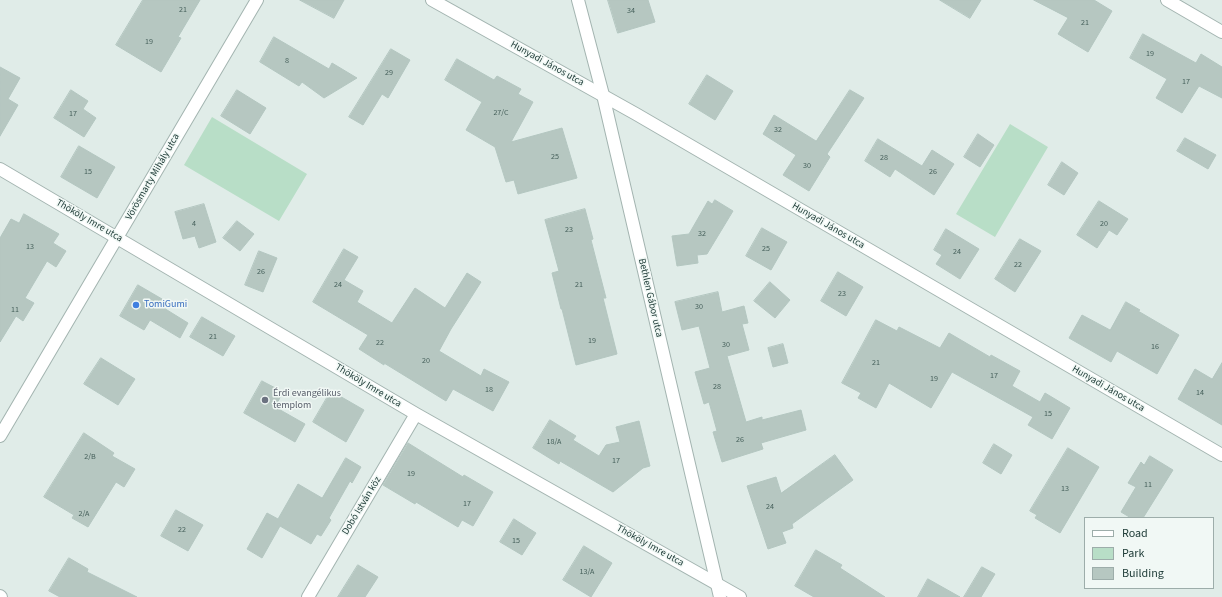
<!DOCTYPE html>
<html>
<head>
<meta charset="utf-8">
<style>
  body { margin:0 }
  #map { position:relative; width:1222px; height:597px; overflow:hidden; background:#e0ece8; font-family:"Source Sans 3",sans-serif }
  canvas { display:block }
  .legend { position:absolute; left:1084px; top:517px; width:130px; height:72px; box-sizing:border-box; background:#f1f8f5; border:1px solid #9dadaa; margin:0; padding:5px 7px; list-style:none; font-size:12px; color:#203d39 }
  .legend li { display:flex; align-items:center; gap:8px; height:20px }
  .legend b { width:20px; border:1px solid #9dadaa }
</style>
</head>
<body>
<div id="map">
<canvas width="1222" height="597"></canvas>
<ul class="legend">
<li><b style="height:5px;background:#fff"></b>Road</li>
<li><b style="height:11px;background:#b8dec7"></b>Park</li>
<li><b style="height:11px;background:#b6c7c1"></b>Building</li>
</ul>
</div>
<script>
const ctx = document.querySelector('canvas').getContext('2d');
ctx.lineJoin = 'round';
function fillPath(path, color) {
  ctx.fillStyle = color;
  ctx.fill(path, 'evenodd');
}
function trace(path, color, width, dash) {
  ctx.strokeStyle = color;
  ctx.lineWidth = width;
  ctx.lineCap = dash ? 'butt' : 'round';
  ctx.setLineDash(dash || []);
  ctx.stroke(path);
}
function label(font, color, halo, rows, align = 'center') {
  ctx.font = font + ' "Source Sans 3",sans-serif';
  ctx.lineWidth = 3;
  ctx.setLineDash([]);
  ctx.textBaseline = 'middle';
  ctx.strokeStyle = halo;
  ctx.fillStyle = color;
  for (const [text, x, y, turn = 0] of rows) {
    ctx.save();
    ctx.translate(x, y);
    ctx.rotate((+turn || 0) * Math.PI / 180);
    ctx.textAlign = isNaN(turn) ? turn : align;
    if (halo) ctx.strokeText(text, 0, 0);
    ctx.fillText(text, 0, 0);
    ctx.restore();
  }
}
const green = new Path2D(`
  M212 117 307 174 279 221 184 165Z
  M1010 124 1048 147 995 237 956 214Z`);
const building = new Path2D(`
  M143 0H200L178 37 181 38 161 72 116 45Z
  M300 0H344L334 18Z
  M608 0H648L655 22 618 33Z
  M940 0H981L970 18Z
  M1034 0H1094L1112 11 1088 52 1058 34 1068 18Z
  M1143 34 1196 63 1201 54 1222 67V98L1199 86 1182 113 1156 98 1167 79 1130 58Z
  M274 37 329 69 332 63 357 78 324 98 302 82 299 86 260 62Z
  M391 49 410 60 388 98 382 94 363 125 349 117Z
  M457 59 494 80 497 76 521 89 518 94 533 102 511 142 562 128 577 178 518 194 514 180 506 182 495 147 466 130 482 102 445 80Z
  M0 67 20 78 8 99 18 105 0 136Z
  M707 75 733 91 715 120 689 104Z
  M71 90 88 101 83 109 96 118 84 137 54 118Z
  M237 90 266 108 250 134 221 116Z
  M850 90 864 98 827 154 830 157 809 191 783 175 796 155 763 134 774 115 816 141Z
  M978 134 994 145 980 167 964 157Z
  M1185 138 1216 155 1208 169 1177 151Z
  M878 139 922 166 932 150 954 164 934 195 895 169 890 177 865 161Z
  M79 146 115 167 97 198 61 177Z
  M1062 162 1078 173 1064 195 1048 185Z
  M715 200 733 211 707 254 697 255 698 263 677 266 672 236 689 234 708 201 712 204Z
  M1099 201 1128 219 1117 235 1109 230 1097 248 1077 235Z
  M204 204 216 242 199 248 195 236 183 239 175 212Z
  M585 209 593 239 591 240 606 298H603L617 354 576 365 562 309H561L552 273 559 271 545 220Z
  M24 214 59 234 53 243 66 251 56 267 47 261 25 298 34 303 23 321 16 316 0 342V238L11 219 19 223Z
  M237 221 254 234 240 251 223 238Z
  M762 228 787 242 771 270 746 256Z
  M946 229 979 249 960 279 936 264 942 255 934 250Z
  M1020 239 1041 251 1015 292 995 279Z
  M344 249 358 257 344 280 363 291 357 302 392 323 415 288 445 308 467 273 481 282 451 329 439 351 481 376 484 369 509 382 493 411 453 389 446 401 384 363V365L359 349 368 335 313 302Z
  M259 251 277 258 263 292 245 285Z
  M838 272 863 287 846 316 821 301Z
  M770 282 790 300 775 318 754 301Z
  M138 285 162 299 159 305 188 323 180 338 150 320 144 330 120 316Z
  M718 292 722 312 744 306 748 323 742 324 749 350 727 356 746 422 762 417V420L801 410 806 430 761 443 763 449 722 462 713 432 717 431 709 402 704 404 695 372 710 368 699 326 682 330 675 302Z
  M1126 302 1140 310 1138 311 1179 335 1157 374 1117 351 1111 362 1069 338 1082 315 1110 330Z
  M202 317 235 336 223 356 190 337Z
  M876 320 897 331 899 327 940 348 949 333 990 357 991 355 1020 371 1012 386 1040 402 1045 393 1070 408 1052 439 1028 425 1033 417 952 372 931 408 889 383 876 408 858 398 861 393 842 383Z
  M783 344 788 363 773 367 768 348Z
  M101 358 135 379 118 405 84 384Z
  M1222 363V425L1178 399 1195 369 1212 379Z
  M262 381 283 392 275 407 305 424 295 442 244 413Z
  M331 391 364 410 346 442 313 422Z
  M550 420 576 436 573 440 599 456 606 445 620 442 616 427 639 421 650 466 643 468 613 492 560 461 559 464 533 448Z
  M84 433 114 453 112 456 135 469 124 487 116 482 88 527 72 518 74 515 44 497Z
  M408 443 463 477 464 475 493 492 473 526 462 520 458 527 416 502 415 504 383 485Z
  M994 444 1012 455 1001 474 983 463Z
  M1068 448 1099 467 1060 533 1035 518 1037 515 1030 511Z
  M835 455 853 480 792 524 793 528 782 532 786 543 768 549 747 486 776 477 781 493Z
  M1150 456 1173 470 1143 518H1131L1121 512 1136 487 1128 483 1141 462 1144 465Z
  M346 458 361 467 352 483 350 481 329 518 331 520 321 536 317 534 311 544 280 526 262 558 247 549 267 513 278 519 298 484 322 498Z
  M176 510 203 525 188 551 161 536Z
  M514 519 536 533 522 555 500 542Z
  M584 546 612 563 591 597 563 580Z
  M816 550 842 565 840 568 885 597H814L795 586Z
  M69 558 88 569 87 572 137 597H60L49 591Z
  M358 565 378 577 365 597H338Z
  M982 567 995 574 981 597H964Z
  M928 579 960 597H918Z`);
const minor = new Path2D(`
  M432 0 636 114 1222 455
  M1167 0 1222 32
  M0 169 416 414 740 597
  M0 436 257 0
  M0 596 1 597
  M308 597 416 414`);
const tertiary = new Path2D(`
  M578 0 603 95 720 597`);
const markers = [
  [136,305,4,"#3f7fe0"],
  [265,400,4,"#6b7280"]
];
const numberNames = [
  ["21",183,10],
  ["34",631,11],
  ["21",1085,23],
  ["19",149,42],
  ["19",1150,54],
  ["8",287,61],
  ["29",389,73],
  ["17",1186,82],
  ["27/C",501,113],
  ["17",73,114],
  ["32",778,130],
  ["25",555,157],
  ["28",884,158],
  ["30",807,166],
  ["15",88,172],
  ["26",933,172],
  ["4",194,224],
  ["20",1104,224],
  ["23",569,230],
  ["32",702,234],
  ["13",30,247],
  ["25",766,249],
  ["24",957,252],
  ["22",1018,265],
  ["26",261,272],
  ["24",338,285],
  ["21",579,285],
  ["23",842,294],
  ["30",699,307],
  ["11",15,310],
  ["21",213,337],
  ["19",592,341],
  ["22",380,343],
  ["30",726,345],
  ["16",1155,347],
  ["20",426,361],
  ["21",876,363],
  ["17",994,376],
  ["19",934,379],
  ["28",717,387],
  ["18",489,390],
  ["14",1200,393],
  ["15",1048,414],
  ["26",740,440],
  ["18/A",554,442],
  ["2/B",90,457],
  ["17",616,461],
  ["19",411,474],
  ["11",1148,485],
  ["13",1065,489],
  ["17",467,504],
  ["24",770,507],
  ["2/A",84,514],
  ["22",182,530],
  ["15",516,541],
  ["13/A",587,572]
];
const streetNames = [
  ["Hunyadi János utca",547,64,29],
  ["Vörösmarty Mihály utca",153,177,-60],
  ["Thököly Imre utca",89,221,30],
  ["Hunyadi János utca",828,226,30],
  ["Bethlen Gábor utca",650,298,77],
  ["Thököly Imre utca",368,386,31],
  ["Hunyadi János utca",1108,389,30],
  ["Dobó István köz",362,506,-59],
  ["Thököly Imre utca",650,546,29]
];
const shopNames = [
  ["TomiGumi",144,305]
];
const worshipNames = [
  ["Érdi evangélikus",273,394],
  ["templom",273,406]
];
fillPath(green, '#b8dec7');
fillPath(building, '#b6c7c1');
trace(building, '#b3c6c0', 1);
trace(minor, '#a3b4b0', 14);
trace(tertiary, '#a3b4b0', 14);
trace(minor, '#fff', 12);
trace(tertiary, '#fff', 12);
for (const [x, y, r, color] of markers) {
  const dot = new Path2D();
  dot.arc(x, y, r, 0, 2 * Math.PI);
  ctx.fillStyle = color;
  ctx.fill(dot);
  trace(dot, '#f1f8f5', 1.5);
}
label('8px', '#46605b', null, numberNames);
label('10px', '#203d39', '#f1f8f5', streetNames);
label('10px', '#366cbe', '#f1f8f5', shopNames, 'left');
label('10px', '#5b616d', '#f1f8f5', worshipNames, 'left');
</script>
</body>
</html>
